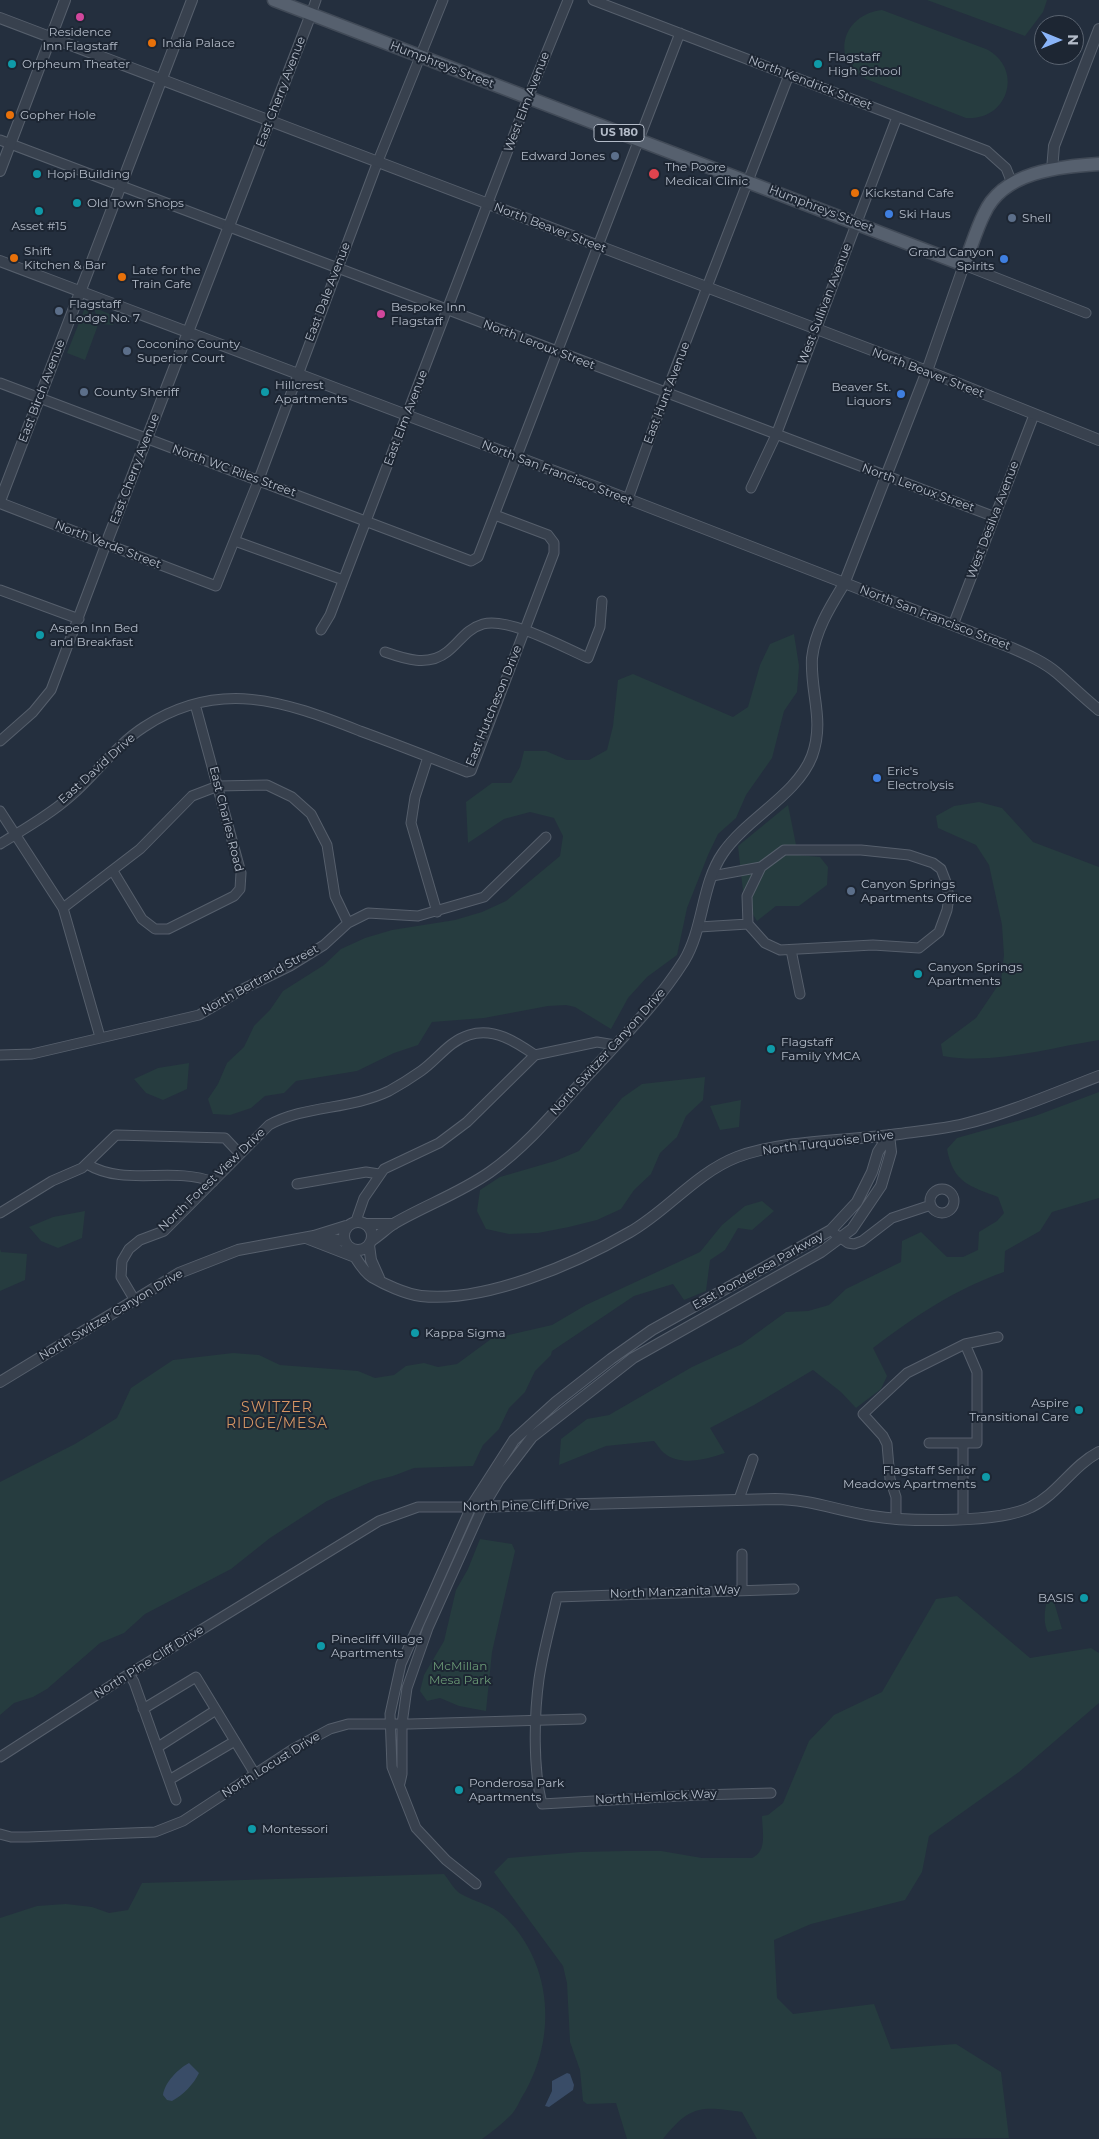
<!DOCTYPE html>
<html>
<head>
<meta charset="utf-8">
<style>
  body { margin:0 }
  #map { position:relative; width:1099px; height:2139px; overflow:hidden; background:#242f3e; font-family:Montserrat,sans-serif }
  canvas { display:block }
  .north { position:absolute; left:1034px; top:15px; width:50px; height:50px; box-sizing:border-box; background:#1d2633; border:1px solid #59626f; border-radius:50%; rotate:90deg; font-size:14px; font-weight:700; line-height:20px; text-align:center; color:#b4bcc9 }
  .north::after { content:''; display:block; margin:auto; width:18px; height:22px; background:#8ab4f8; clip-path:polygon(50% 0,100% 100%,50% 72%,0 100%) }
</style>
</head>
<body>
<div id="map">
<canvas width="1099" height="2139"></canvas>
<div class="north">N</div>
</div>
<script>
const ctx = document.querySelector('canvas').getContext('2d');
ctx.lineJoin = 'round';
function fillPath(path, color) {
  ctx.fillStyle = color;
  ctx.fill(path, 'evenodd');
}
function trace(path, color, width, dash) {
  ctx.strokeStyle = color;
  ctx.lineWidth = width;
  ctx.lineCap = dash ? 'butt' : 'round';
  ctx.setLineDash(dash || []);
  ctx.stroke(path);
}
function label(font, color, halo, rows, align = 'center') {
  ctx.font = font + ' Montserrat,sans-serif';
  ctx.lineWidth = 4;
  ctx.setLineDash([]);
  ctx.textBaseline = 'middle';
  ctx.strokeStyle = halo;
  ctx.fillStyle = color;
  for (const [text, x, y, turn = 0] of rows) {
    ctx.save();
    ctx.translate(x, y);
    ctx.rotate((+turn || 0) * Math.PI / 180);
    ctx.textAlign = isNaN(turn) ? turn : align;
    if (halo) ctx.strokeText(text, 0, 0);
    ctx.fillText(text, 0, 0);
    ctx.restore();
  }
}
const green = new Path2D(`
  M927 0H1047L1043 12 1025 36Z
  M882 10 986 49C1024 68 1009 121 966 118L866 79C829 59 843 14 882 10Z
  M86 305 90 307 98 325 85 360 67 353Z
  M93 307 126 321 125 324 115 321 113 325 100 324Z
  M794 634 799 666 797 692 784 711 772 758 746 795 736 818 718 834 708 855 687 908 677 955 647 977 628 998 611 1029 575 1007 566 1005 548 1006 484 1018 432 1022 418 1045 394 1053 357 1071 296 1081 284 1093 265 1096 251 1108 230 1115 213 1114 208 1099 218 1084 227 1063 244 1047 254 1026 270 1010 283 991 324 965 341 949 365 938 392 930 455 920 482 912 506 901 560 856 563 836 554 818 530 812 504 819 468 843 466 802 492 783H511L520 767 524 751H546L567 760H589L607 750 613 726 618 680 633 674 733 717 748 707 760 665 770 644Z
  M979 802 1002 808 1033 842 1099 867V1040C1048 1048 994 1065 943 1056L941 1044 976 1018 1001 981 1004 955 1002 925 989 865 976 845 938 828 936 816 954 806Z
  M788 805 798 855 820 857 828 867 827 885 799 906H776L757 921 744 900 738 846Z
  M189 1063 187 1089 163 1100 146 1093 134 1079 158 1068Z
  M705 1077 703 1100 686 1116 677 1137 660 1153 651 1174 634 1190 621 1209 597 1220 569 1227 538 1233 509 1234 486 1229 477 1211 480 1190 500 1177 555 1161 579 1151 622 1098 642 1084Z
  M1099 1092V1198L1052 1212 1040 1231 1005 1251 1004 1272C955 1289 914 1317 873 1348L887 1376 881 1389 856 1408 841 1392 813 1370 754 1405 710 1428 725 1453C707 1459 681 1467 664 1453 660 1450 657 1444 654 1441L606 1446 559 1465 561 1439 587 1419 609 1415 692 1367 742 1344 786 1312 808 1311 829 1305 846 1289 901 1262 902 1241 921 1232 947 1257H963L978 1250 979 1232 997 1221 1004 1213 998 1197C970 1186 953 1183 947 1149L957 1138 1035 1116Z
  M741 1100 739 1127 720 1130 710 1106Z
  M762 1201 774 1211 752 1230 738 1228 725 1250 710 1260 706 1291 684 1300 673 1284 634 1296 552 1351 551 1355 535 1371 525 1392 509 1408 499 1429 483 1445 473 1466 414 1468 393 1476 373 1481 327 1501 270 1538 231 1569 145 1614 124 1633 100 1643 47 1689 33 1697 14 1703 0 1715V1482L75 1444 117 1418 131 1388 173 1360 233 1353 259 1355 280 1365 358 1371 375 1378 394 1375 406 1366 424 1363 438 1367 457 1364 491 1339 552 1325 586 1305 700 1252 722 1225 745 1206Z
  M85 1211 82 1238 58 1248 41 1241 29 1227 53 1217Z
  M0 1249 1 1252 27 1254 25 1280 0 1291Z
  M480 1539 512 1544 515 1551 492 1652 486 1711 459 1706 440 1698 427 1701 420 1691 424 1675 444 1641 456 1590 468 1569Z
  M1051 1592 1062 1629 1048 1632C1042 1622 1045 1601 1051 1592Z
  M957 1596 1030 1658 1091 1648 1099 1653V1703L1019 1772 929 1836 922 1872 905 1900 811 1924 774 1940 777 1998 793 2014 874 2004 891 2049 956 2044 1001 2072 1009 2138 757 2139 742 2112C701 2106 690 2105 663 2139H627L616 2103 587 2104 583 2101 580 2070 570 2042 567 1983 563 1966 494 1872 508 1858 580 1852 624 1851H661L702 1858H752C768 1851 762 1831 762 1816L768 1815 783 1803 809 1741 834 1715 882 1692 936 1599Z
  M444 1874C449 1880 455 1891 461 1894 479 1904 492 1904 507 1919 553 1966 556 2038 525 2092 520 2099 517 2109 511 2115 502 2124 492 2132 482 2139H0V1918L37 1906 66 1904 92 1907 109 1913 128 1910 142 1883Z`);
const water = new Path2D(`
  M189 2063 199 2073C194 2084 183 2095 172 2101L167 2100 163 2095C165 2082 178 2069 189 2063Z
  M567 2073 570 2074 574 2085 573 2090 549 2107 545 2106 552 2091V2081Z`);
const minor = new Path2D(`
  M593 0 987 151 1006 168 1012 183
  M311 14 316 0
  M0 140 995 517
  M964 265 1086 313
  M0 383 471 561 478 557 680 33
  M751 488 776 435 897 117
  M628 499 666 393 789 75
  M235 541 343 580
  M0 590 79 619
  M953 625 1034 415
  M321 630 330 615 528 98 568 0
  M385 652C405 659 428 667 447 652 460 642 466 629 483 624 509 617 563 647 588 658L600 627 602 601
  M0 741 33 712 51 690 106 544 216 586 259 479 378 161 443 0
  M428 757 415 797 411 823 437 912
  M0 811 63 908 100 1037
  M0 844C24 829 51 814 72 795 96 774 116 745 144 727 219 678 284 701 360 731 396 744 431 758 467 772L471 771 554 553V543L548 535 495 515
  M113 871 142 919 155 929H168L234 896 240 889 241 873 195 704
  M63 908 140 849 192 796 218 786 267 785 292 797 311 814 327 845 335 896 348 923
  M748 924 747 896 761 867
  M699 927 748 924 765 943 780 950 873 945 919 948 939 932 947 910 949 897 946 882 941 869 933 863 909 855 861 850H784L761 867 712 876
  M791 950 800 994
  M0 1055 32 1054 199 1015 243 989 290 966 324 945 348 923 368 913 418 916 484 897 546 837
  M87 1164C124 1187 173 1166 213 1182
  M297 1184 366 1172 379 1174
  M930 1201a12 12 0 1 1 24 0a12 12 0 1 1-24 0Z
  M0 1213 52 1181 82 1168 116 1135 225 1138 240 1154
  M356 1221 364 1198 384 1169 439 1143 467 1122 535 1055 597 1042 615 1045
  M835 1234 848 1243 854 1244 862 1241 892 1218 931 1205
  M134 1299 121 1277 122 1261 129 1249 140 1240 164 1231 269 1125C305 1105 350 1110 389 1091 400 1085 411 1078 421 1071 437 1060 449 1041 469 1035 494 1027 516 1042 535 1055
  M929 1443H963
  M739 1499 753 1459
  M963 1518V1443H977V1372L965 1344
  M896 1519V1497L890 1479 887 1444 883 1436 863 1414 907 1373 965 1344 998 1337
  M742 1590V1554
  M129 1674 134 1682 176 1800
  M143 1709 196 1677 255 1774
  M158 1747 216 1710
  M0 1757 129 1674 379 1521 418 1507H471L401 1664 390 1714 392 1767 416 1828 446 1860 476 1884
  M169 1780 235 1741
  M400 1783 402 1774V1724L407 1688 428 1628 482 1508
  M771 1793 698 1795 542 1804C533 1769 534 1715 539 1679 543 1651 551 1624 557 1597L794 1589
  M0 1834 11 1837H28L155 1832 183 1821 293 1749 330 1729 348 1724H410L581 1719`);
const tertiary = new Path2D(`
  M0 18 927 371 1099 440
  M1052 170 1054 146 1099 29
  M0 171 65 0
  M0 261 628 499 1012 648C1028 655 1044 662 1057 673 1071 685 1084 698 1099 710
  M0 501 192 0
  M0 503 106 544 311 14
  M889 1135 878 1152 872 1172 857 1202 831 1230 652 1330 611 1359 556 1402 514 1440 471 1507 775 1499C809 1499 839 1511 872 1516 908 1522 1000 1523 1031 1507 1058 1494 1072 1466 1099 1452
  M344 1236a14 14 0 1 1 28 0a14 14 0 1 1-28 0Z
  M367 1224H394
  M317 1237 344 1241
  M306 1238 355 1257
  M371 1241C380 1235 387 1228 395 1223 426 1205 460 1193 490 1172 527 1146 557 1109 587 1076 621 1039 657 1004 684 961 704 928 701 885 723 853 747 818 797 795 812 756 825 720 810 693 812 658 815 631 830 607 844 584L927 371 964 265
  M369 1245 371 1260 379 1278
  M349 1248C356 1257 362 1271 372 1277 384 1284 405 1294 421 1296 485 1303 575 1264 630 1232 667 1211 696 1173 737 1157 781 1140 850 1141 899 1134 920 1131 943 1129 964 1124 1007 1114 1057 1092 1099 1076
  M0 1382 179 1273 238 1250 314 1236 346 1226
  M482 1508 499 1480 532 1437 633 1358 821 1252 852 1229 881 1186 891 1152 889 1135`);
const primary = new Path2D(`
  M274 0 964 265C971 248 976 230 984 214 1003 171 1059 167 1099 164`);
const markers = [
  [80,17,5,"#d1479c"],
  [152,43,5,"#e8710a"],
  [12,64,5,"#0f9aa8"],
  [818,64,5,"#0f9aa8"],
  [10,115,5,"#e8710a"],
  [615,156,5,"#5c6f8a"],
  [37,174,5,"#0f9aa8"],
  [654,174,6,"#e0444e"],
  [855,193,5,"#e8710a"],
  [77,203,5,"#0f9aa8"],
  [39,211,5,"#0f9aa8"],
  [889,214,5,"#3f7fe0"],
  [1012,218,5,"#5c6f8a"],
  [14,258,5,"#e8710a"],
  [1004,259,5,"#3f7fe0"],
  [122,277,5,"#e8710a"],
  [59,311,5,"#5c6f8a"],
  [381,314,5,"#d1479c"],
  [127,351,5,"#5c6f8a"],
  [84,392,5,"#5c6f8a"],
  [265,392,5,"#0f9aa8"],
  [901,394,5,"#3f7fe0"],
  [40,635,5,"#0f9aa8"],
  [877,778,5,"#3f7fe0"],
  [851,891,5,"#5c6f8a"],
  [918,974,5,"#0f9aa8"],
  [771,1049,5,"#0f9aa8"],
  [415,1333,5,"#0f9aa8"],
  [1079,1410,5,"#0f9aa8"],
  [986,1477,5,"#0f9aa8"],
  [1084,1598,5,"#0f9aa8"],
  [321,1646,5,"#0f9aa8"],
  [459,1790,5,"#0f9aa8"],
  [252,1829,5,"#0f9aa8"]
];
const shields = [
  [619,133,50]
];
const shieldNames = [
  ["US 180",619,133]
];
const poiNames = [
  ["Residence",80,32,"center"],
  ["Inn Flagstaff",80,46,"center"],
  ["India Palace",162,43],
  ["Flagstaff",828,57],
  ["High School",828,71],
  ["Orpheum Theater",22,64],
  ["Gopher Hole",20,115],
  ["Edward Jones",605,156,"right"],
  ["The Poore",665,167],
  ["Medical Clinic",665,181],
  ["Hopi Building",47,174],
  ["Kickstand Cafe",865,193],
  ["Old Town Shops",87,203],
  ["Ski Haus",899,214],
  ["Shell",1022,218],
  ["Asset #15",39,226,"center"],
  ["Shift",24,251],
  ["Kitchen & Bar",24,265],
  ["Grand Canyon",994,252,"right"],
  ["Spirits",994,266,"right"],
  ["Late for the",132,270],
  ["Train Cafe",132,284],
  ["Flagstaff",69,304],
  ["Lodge No. 7",69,318],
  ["Bespoke Inn",391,307],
  ["Flagstaff",391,321],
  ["Coconino County",137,344],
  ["Superior Court",137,358],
  ["Hillcrest",275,385],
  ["Apartments",275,399],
  ["Beaver St.",891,387,"right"],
  ["Liquors",891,401,"right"],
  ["County Sheriff",94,392],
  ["Aspen Inn Bed",50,628],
  ["and Breakfast",50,642],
  ["Eric's",887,771],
  ["Electrolysis",887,785],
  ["Canyon Springs",861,884],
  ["Apartments Office",861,898],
  ["Canyon Springs",928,967],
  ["Apartments",928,981],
  ["Flagstaff",781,1042],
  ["Family YMCA",781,1056],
  ["Kappa Sigma",425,1333],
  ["Aspire",1069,1403,"right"],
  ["Transitional Care",1069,1417,"right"],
  ["Flagstaff Senior",976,1470,"right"],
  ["Meadows Apartments",976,1484,"right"],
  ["BASIS",1074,1598,"right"],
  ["Pinecliff Village",331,1639],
  ["Apartments",331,1653],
  ["Ponderosa Park",469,1783],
  ["Apartments",469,1797],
  ["Montessori",262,1829]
];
const streetNames = [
  ["Humphreys Street",442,65,21],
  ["North Kendrick Street",810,83,21],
  ["East Cherry Avenue",281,92,-69],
  ["West Elm Avenue",527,102,-69],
  ["Humphreys Street",821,209,21],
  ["North Beaver Street",550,228,21],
  ["East Dale Avenue",328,292,-69],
  ["West Sullivan Avenue",825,304,-69],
  ["North Leroux Street",539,345,21],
  ["North Beaver Street",928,373,21],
  ["East Birch Avenue",42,391,-69],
  ["East Hunt Avenue",667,393,-69],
  ["East Elm Avenue",406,418,-69],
  ["East Cherry Avenue",135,469,-69],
  ["North WC Riles Street",234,471,20],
  ["North San Francisco Street",557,473,21],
  ["North Leroux Street",918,488,20],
  ["West Desilva Avenue",993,520,-69],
  ["North Verde Street",108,545,21],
  ["North San Francisco Street",935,618,21],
  ["East Hutcheson Drive",494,706,-68],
  ["East David Drive",97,769,-42],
  ["East Charles Road",226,819,76],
  ["North Bertrand Street",260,980,-29],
  ["North Switzer Canyon Drive",608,1052,-48],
  ["North Turquoise Drive",828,1143,-7],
  ["North Forest View Drive",212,1180,-44],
  ["East Ponderosa Parkway",758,1271,-29],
  ["North Switzer Canyon Drive",111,1315,-31],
  ["North Pine Cliff Drive",526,1506,-1],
  ["North Manzanita Way",675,1592,-2],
  ["North Pine Cliff Drive",149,1662,-32],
  ["North Locust Drive",271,1765,-32],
  ["North Hemlock Way",656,1797,-3]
];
const parkNames = [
  ["McMillan",460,1666],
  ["Mesa Park",460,1680]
];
const neighbourhoodNames = [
  ["SWITZER",277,1408],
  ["RIDGE/MESA",277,1424]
];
fillPath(green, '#263c3f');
fillPath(water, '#394c67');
trace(minor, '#565f6c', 11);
trace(tertiary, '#565f6c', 12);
trace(primary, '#414a57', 15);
trace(minor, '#38414e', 9);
trace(tertiary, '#38414e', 10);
trace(primary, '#56606e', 12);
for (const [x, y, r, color] of markers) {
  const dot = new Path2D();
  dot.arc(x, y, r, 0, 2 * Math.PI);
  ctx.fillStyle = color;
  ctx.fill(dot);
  trace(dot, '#1d2633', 2);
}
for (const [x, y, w] of shields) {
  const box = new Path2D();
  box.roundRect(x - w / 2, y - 8.5, w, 17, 4);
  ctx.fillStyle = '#1d2633';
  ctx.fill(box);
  trace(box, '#b4bcc9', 1);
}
label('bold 11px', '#b4bcc9', null, shieldNames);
label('12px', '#b4bcc9', '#1d2633', poiNames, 'left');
label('12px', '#b4bcc9', '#1d2633', streetNames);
label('12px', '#6b9a76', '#1d2633', parkNames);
ctx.letterSpacing = '1px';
label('14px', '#d59563', '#1d2633', neighbourhoodNames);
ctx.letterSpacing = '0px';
</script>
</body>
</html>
